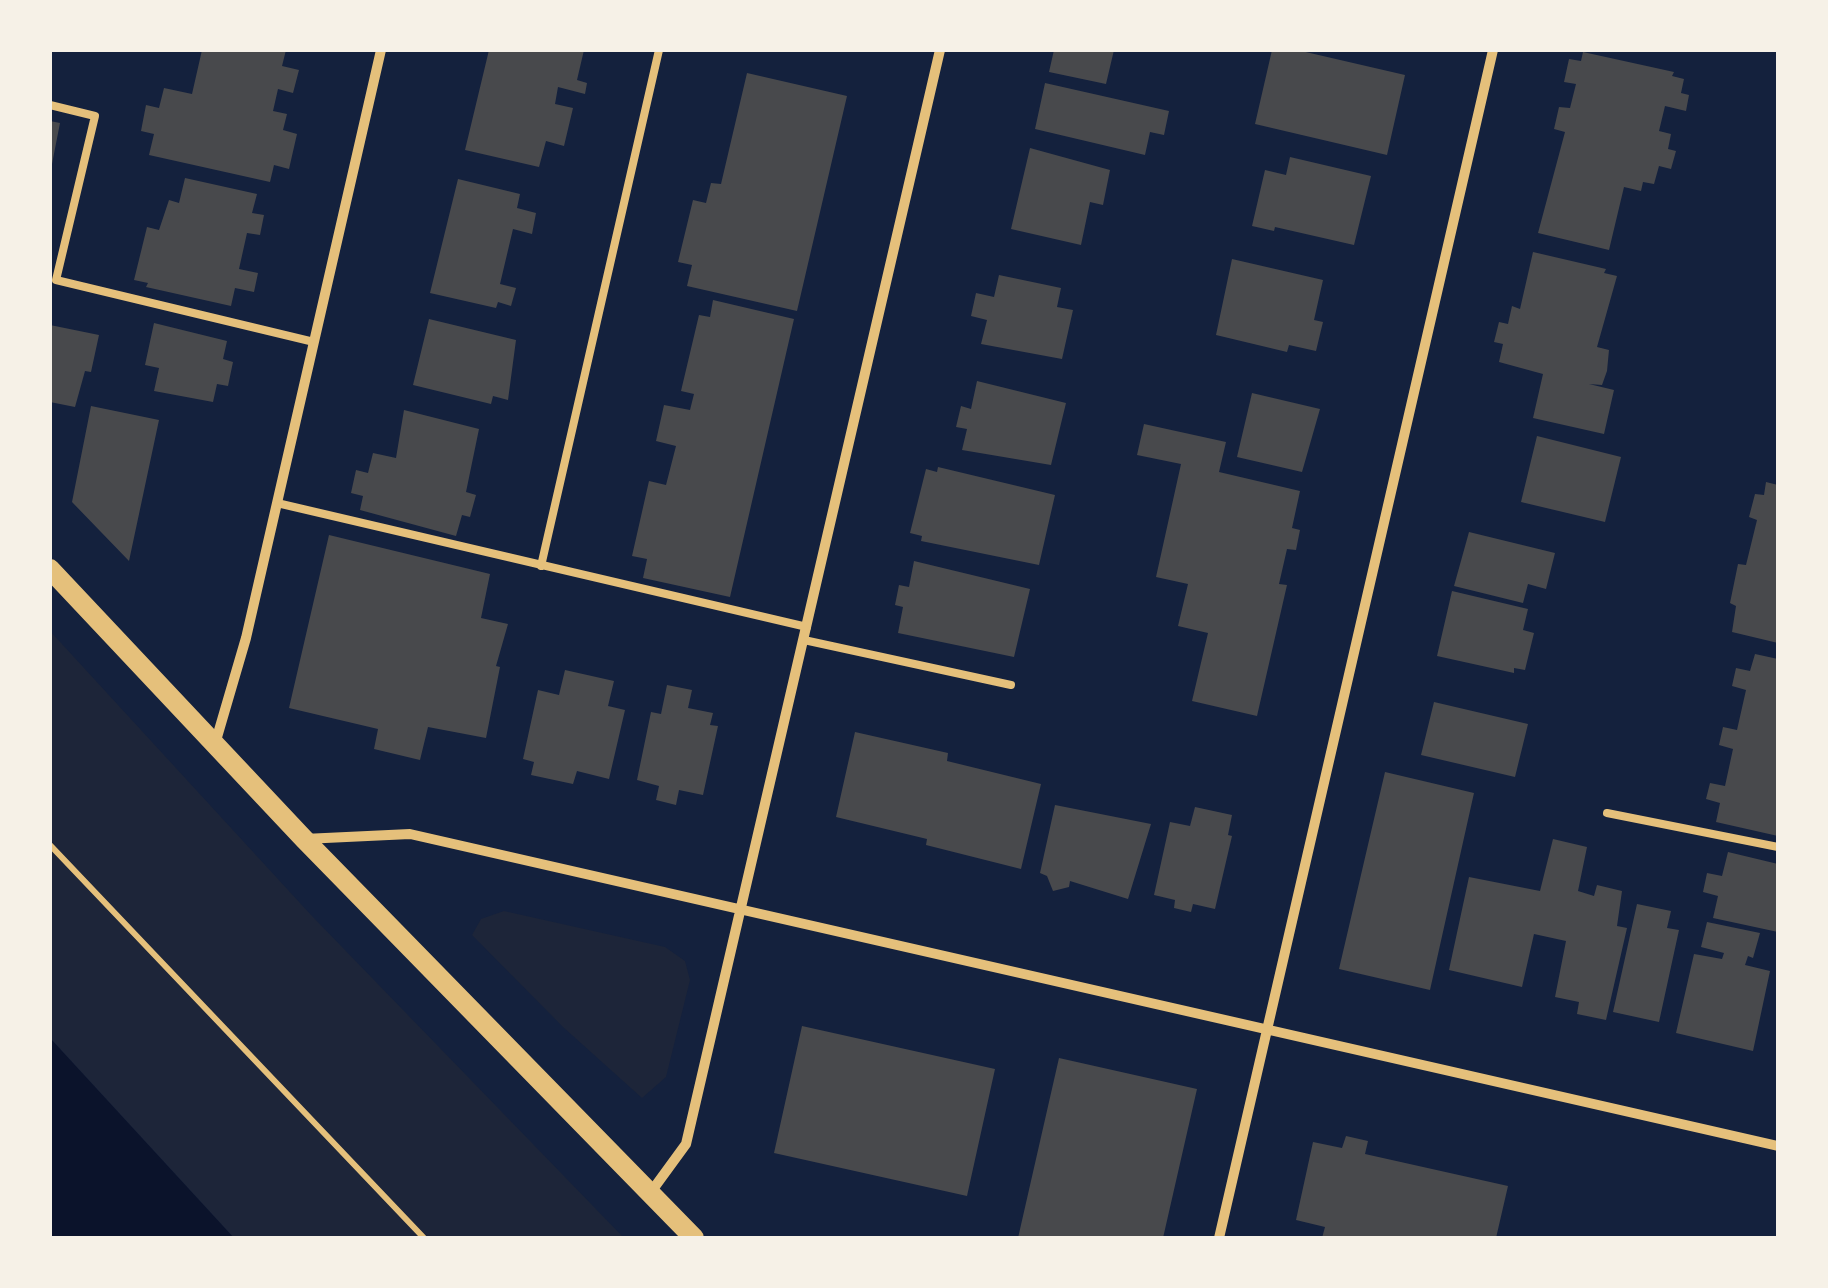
<!DOCTYPE html>
<html>
<head>
<meta charset="utf-8">
<style>
  body { margin:0 }
  #map { position:relative; width:1828px; height:1288px; overflow:hidden; background:#14213d; font-family:"DejaVu Sans",sans-serif }
  canvas { display:block }
  .frame { position:absolute; inset:0; border:52px solid #f6f1e7; pointer-events:none }
</style>
</head>
<body>
<div id="map">
<canvas width="1828" height="1288"></canvas>
<div class="frame"></div>
</div>
<script>
const ctx = document.querySelector('canvas').getContext('2d');
ctx.lineJoin = 'round';
function fillPath(path, color) {
  ctx.fillStyle = color;
  ctx.fill(path, 'evenodd');
}
function trace(path, color, width, dash) {
  ctx.strokeStyle = color;
  ctx.lineWidth = width;
  ctx.lineCap = dash ? 'butt' : 'round';
  ctx.setLineDash(dash || []);
  ctx.stroke(path);
}
const green = new Path2D(`
  M50 631 311 915 624 1238H234L50 1038Z
  M504 911 665 947 685 961 690 980 666 1077 642 1098 563 1027 472 935 481 919Z`);
const water = new Path2D(`
  M50 1038 234 1238H50Z`);
const building = new Path2D(`
  M202 50H286L282 66 299 70 293 93 278 89 273 111 287 114 283 130 297 134 289 169 274 165 270 182 149 155 154 134 141 131 146 105 159 108 164 88 192 94Z
  M489 50H584L577 80 587 83 585 94 558 87 555 104 573 108 564 146 546 141 539 167 465 150Z
  M1054 50H1114L1106 84 1049 72Z
  M1272 50H1297L1405 75 1387 155 1255 124Z
  M1583 52 1674 72 1672 76 1684 79 1681 93 1689 95 1686 111 1665 106 1659 131 1671 134 1668 149 1676 151 1671 169 1659 166 1654 184 1643 182 1641 191 1624 187 1609 250 1538 233 1565 132 1554 129 1559 107 1570 108 1576 84 1564 82 1569 59 1581 61Z
  M747 73 847 96 797 311 687 286 692 265 678 262 693 200 706 203 711 183 721 184Z
  M1045 83 1169 111 1164 135 1150 132 1145 155 1035 129Z
  M50 121 60 123 52 164H50Z
  M1030 148 1110 170 1103 205 1090 202 1081 245 1011 229Z
  M1290 157 1371 176 1354 245 1275 227 1274 231 1252 226 1265 170 1286 175Z
  M185 178 257 194 252 213 264 215 260 235 247 233 239 269 258 273 254 292 235 288 231 306 146 287 148 283 134 280 147 227 159 230 169 200 179 203Z
  M458 179 520 194 517 208 536 213 532 234 513 229 500 284 516 288 511 306 498 302 496 308 430 293Z
  M1533 252 1606 269 1604 273 1617 276 1597 347 1609 350 1607 371 1602 385 1589 384 1614 390 1604 434 1533 418 1543 374 1499 362 1503 344 1494 342 1499 322 1508 324 1512 306 1520 309Z
  M1232 259 1323 280 1314 320 1323 322 1316 351 1289 345 1287 352 1216 335Z
  M999 275 1061 288 1057 307 1073 310 1062 359 981 344 987 320 971 316 976 293 994 297Z
  M713 300 794 319 730 597 643 578 647 559 632 556 649 481 666 485 676 446 656 441 664 405 690 410 694 394 681 391 699 315 710 317Z
  M429 319 516 340 508 400 493 396 491 404 413 385Z
  M154 323 227 341 223 359 233 362 228 386 217 384 213 402 154 391 159 368 145 365Z
  M50 325 99 335 91 372 85 371 75 407 50 402Z
  M977 381 1066 403 1051 465 962 450 967 429 956 427 961 406 971 409Z
  M1252 393 1320 409 1302 472 1237 457Z
  M91 406 159 420 129 561 72 502Z
  M404 410 479 429 466 492 476 495 470 517 462 515 456 536 360 510 363 496 351 493 356 470 368 473 373 453 396 458Z
  M1144 424 1226 442 1219 472 1300 491 1292 528 1300 530 1296 550 1287 549 1279 584 1287 585 1257 716 1192 701 1208 633 1178 626 1188 584 1156 577 1181 464 1137 455Z
  M1537 436 1621 457 1605 522 1521 502Z
  M938 467 1055 495 1039 565 921 541 922 536 910 533 926 469 937 472Z
  M1766 482 1778 485V643L1732 632 1736 606 1730 603 1738 564 1746 565 1757 520 1749 517 1755 494 1764 495Z
  M1469 532 1555 553 1546 589 1528 584 1523 603 1454 586Z
  M329 535 490 574 481 618 508 624 496 666 500 667 486 738 428 727 420 760 374 749 378 729 289 708Z
  M914 561 1030 589 1014 657 898 633 903 607 895 605 899 585 909 587Z
  M1452 591 1528 609 1523 630 1534 633 1525 670 1514 668V673L1437 656Z
  M1755 654 1778 659V836L1716 822 1720 803 1706 799 1710 783 1725 786 1733 749 1719 745 1723 727 1737 730 1746 690 1732 686 1736 668 1750 671Z
  M565 670 614 681 608 706 625 710 609 779 577 771 573 784 531 775 534 762 523 759 538 690 559 695Z
  M667 685 692 690 688 708 713 713 710 725 718 726 703 795 679 790 676 805 656 800 659 786 637 780 651 712 661 714Z
  M1434 702 1528 724 1515 777 1421 755Z
  M855 732 948 753 947 761 1041 784 1021 869 926 845 927 839 836 817Z
  M1385 772 1474 793 1430 990 1339 969Z
  M1055 805 1151 824 1128 899 1070 881 1069 887 1053 891 1047 876 1040 873Z
  M1195 807 1232 815 1228 835 1232 836 1215 909 1193 904 1191 912 1174 908 1175 900 1154 895 1170 822 1190 826Z
  M1553 839 1587 847 1578 891 1594 896 1597 885 1622 891 1617 926 1627 928 1606 1020 1577 1014 1579 1002 1555 997 1566 941 1534 934 1522 987 1449 970 1469 877 1540 891Z
  M1728 852 1778 864V932L1713 918 1718 896 1703 892 1707 873 1722 876Z
  M1637 904 1671 911 1667 928 1679 930 1659 1022 1613 1012Z
  M1707 922 1760 933 1753 958 1748 956 1745 965 1770 971 1753 1051 1676 1033 1694 954 1722 959 1724 953 1701 947Z
  M802 1026 995 1069 967 1196 774 1153Z
  M1059 1058 1197 1089 1163 1238H1018Z
  M1346 1136 1368 1141 1365 1154 1508 1186 1496 1238H1322L1325 1227 1296 1220 1313 1142 1342 1148Z`);
const path = new Path2D(`
  M50 845 424 1238`);
const service = new Path2D(`
  M50 105 95 116 56 280 314 342
  M277 503 807 627
  M541 566 659 50
  M804 640 1011 685
  M1607 813 1778 847`);
const minor = new Path2D(`
  M215 744 246 638 381 50
  M304 839 410 834 1778 1146
  M651 1192 686 1144 940 50
  M1219 1238 1493 50`);
const secondary = new Path2D(`
  M50 569 304 839 694 1238`);
fillPath(green, '#1d2539');
fillPath(water, '#0b132b');
fillPath(building, '#48494c');
trace(path, '#e5c07b', 6);
trace(service, '#e5c07b', 8);
trace(minor, '#e5c07b', 10);
trace(secondary, '#e5c07b', 20);
</script>
</body>
</html>
